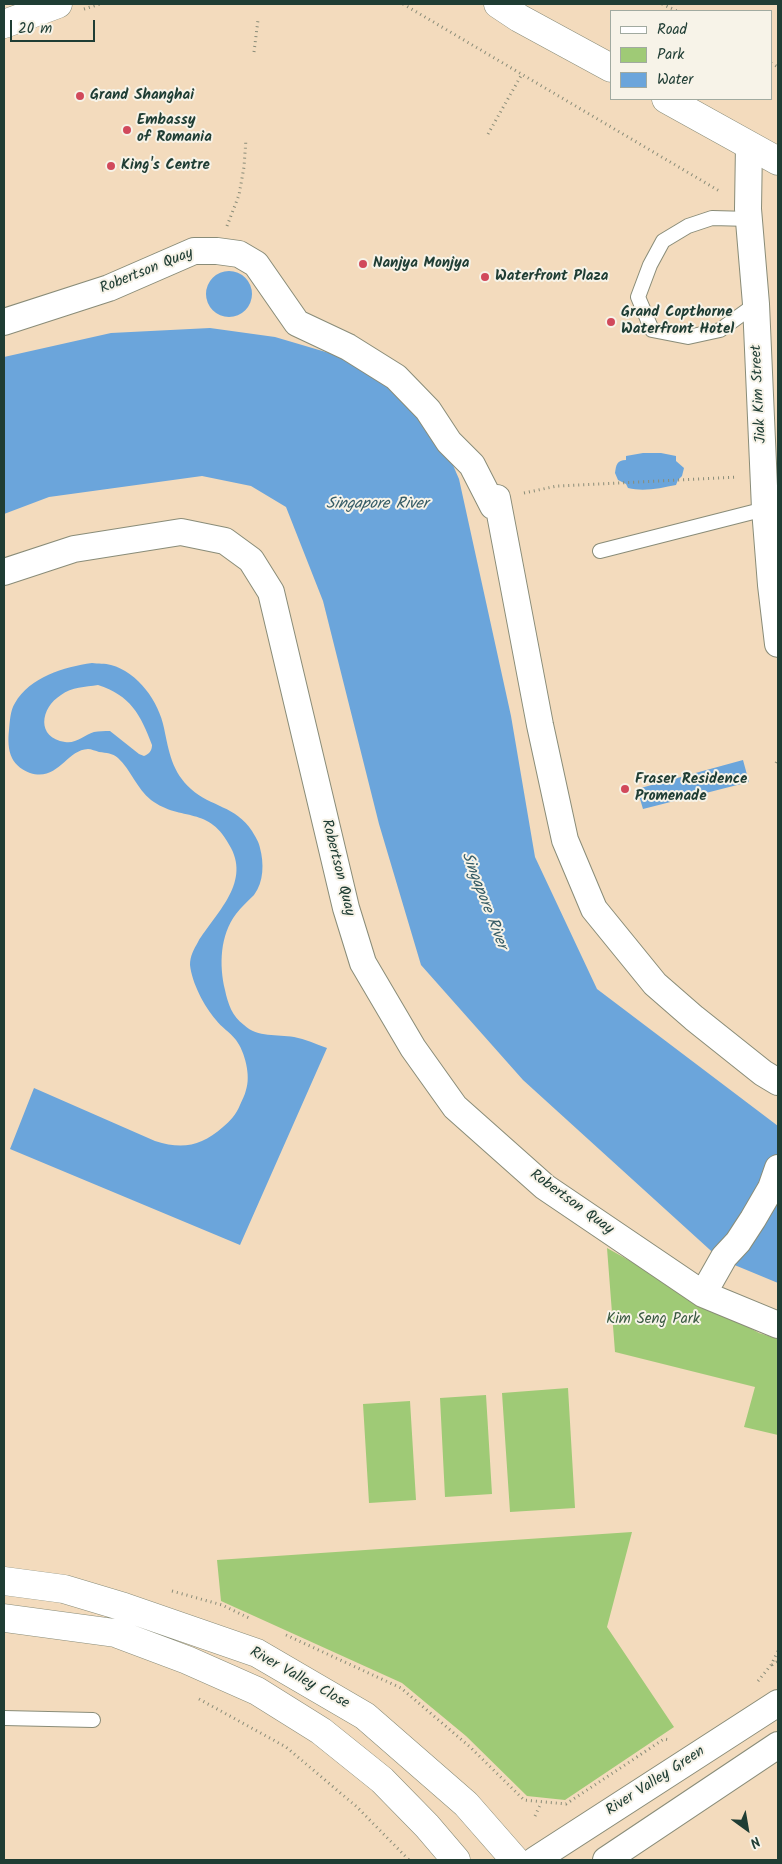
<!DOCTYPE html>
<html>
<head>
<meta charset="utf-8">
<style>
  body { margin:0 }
  #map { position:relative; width:782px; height:1864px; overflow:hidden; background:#f3dbbd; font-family:Kalam,sans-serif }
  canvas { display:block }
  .frame { position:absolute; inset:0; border:5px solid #1f3d34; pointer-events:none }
  .legend { position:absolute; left:610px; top:10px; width:162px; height:90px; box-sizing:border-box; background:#f7f3e8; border:1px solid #a1aaa0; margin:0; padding:6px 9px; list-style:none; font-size:15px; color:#1f3d34 }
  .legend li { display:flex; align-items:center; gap:10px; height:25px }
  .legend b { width:25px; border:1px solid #a1aaa0 }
  .north { position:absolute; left:722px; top:1804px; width:50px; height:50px; -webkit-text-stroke:4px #f7f3e8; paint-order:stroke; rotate:148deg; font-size:14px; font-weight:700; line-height:20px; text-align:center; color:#1f3d34 }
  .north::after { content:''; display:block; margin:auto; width:18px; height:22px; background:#1f3d34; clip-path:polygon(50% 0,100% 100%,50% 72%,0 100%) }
  .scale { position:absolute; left:10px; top:20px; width:85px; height:22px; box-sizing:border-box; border:2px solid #1f3d34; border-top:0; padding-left:6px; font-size:15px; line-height:18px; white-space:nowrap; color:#1f3d34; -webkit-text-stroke:4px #f7f3e8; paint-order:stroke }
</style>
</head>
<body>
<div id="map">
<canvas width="782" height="1864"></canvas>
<div class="frame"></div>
<ul class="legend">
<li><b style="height:6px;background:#fff"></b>Road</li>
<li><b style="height:14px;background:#9fca76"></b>Park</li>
<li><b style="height:14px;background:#6ba5db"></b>Water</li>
</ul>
<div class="north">N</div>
<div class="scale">20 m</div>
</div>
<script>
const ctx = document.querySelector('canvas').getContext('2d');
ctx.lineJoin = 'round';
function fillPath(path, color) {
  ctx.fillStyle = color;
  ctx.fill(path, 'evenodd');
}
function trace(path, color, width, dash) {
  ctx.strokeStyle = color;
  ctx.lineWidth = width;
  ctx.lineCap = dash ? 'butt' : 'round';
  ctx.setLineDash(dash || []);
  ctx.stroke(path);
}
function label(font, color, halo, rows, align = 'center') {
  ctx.font = font + ' Kalam,sans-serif';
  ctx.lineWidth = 4;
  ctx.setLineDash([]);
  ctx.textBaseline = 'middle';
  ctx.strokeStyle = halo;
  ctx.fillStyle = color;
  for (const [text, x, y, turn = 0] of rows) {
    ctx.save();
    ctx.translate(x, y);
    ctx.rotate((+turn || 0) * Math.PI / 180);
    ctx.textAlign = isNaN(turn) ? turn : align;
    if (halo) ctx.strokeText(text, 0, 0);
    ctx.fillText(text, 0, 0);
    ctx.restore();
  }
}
const green = new Path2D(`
  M607 1248 759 1333 778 1339V1435L744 1427 755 1387 615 1352Z
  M568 1388 575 1508 510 1512 502 1393Z
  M486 1395 492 1494 445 1497 440 1398Z
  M410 1401 416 1500 369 1503 363 1404Z
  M632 1532 607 1627 674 1727 565 1800 527 1796 466 1736 402 1683 221 1601 217 1560Z`);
const water = new Path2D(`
  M206 294a23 23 0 1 1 46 0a23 23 0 1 1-46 0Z
  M210 328 275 337 336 355 398 392 443 442 459 479 511 716 535 857 597 989 778 1126V1283L720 1259 523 1080 421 965 379 824 323 601 286 507 251 486 202 476 49 497 4 514V357L111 333Z
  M643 453H661L676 456V461L684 468 682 476 678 480 676 485C661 488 644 492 628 488L626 484 618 480 615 473C616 465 617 460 626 460V456Z
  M92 663C98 664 105 663 111 665 138 672 159 702 164 728 169 752 172 772 191 789 211 807 236 806 252 831 255 836 259 842 260 848 264 863 264 882 254 895 248 901 241 907 236 914 220 935 219 965 225 990 228 1004 232 1016 244 1025 258 1038 277 1034 294 1037 305 1039 316 1044 327 1048L240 1245 10 1149 34 1088 155 1141C183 1150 201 1146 223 1127 230 1121 236 1115 240 1105 242 1100 245 1095 246 1090 251 1076 245 1052 236 1040 230 1032 221 1027 216 1020 204 1006 192 983 190 965 190 956 194 949 198 942 215 914 250 884 231 848 209 804 182 823 151 800 137 789 131 770 118 758 112 753 107 753 99 752 96 751 91 749 88 749 66 750 58 782 30 773 24 771 15 765 12 758 8 750 8 739 9 730 10 721 10 711 15 703 30 677 64 667 92 663ZM98 685C130 695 141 715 152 745 152 751 149 754 144 756L139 754 110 731C104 731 99 731 94 732 84 735 76 744 65 742 36 738 40 708 61 695 72 687 85 687 98 685Z
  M743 760 749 782 643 809 637 789Z`);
const path = new Path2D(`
  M403 4 721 192
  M662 4 677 11
  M84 9 100 4
  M254 52 258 20
  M771 63 778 67
  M488 134 522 74
  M227 226 239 195 244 167 246 139
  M524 493 557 486 737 477
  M776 763 778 759
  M172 1591 222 1605 251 1619
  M286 1635 401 1688 469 1746 524 1800 566 1804 664 1739 670 1740
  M772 1665 778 1661
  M758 1681 771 1665 778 1651
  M199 1699 286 1747 357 1807 409 1860
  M535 1816 541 1803`);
const lane = new Path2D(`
  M750 219 712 218 688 226 663 241 650 265 638 297 652 330 688 337 720 330 756 304
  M600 551 765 509
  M4 1718 93 1720`);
const street = new Path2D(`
  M749 145 748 209 756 304 765 509 771 585 778 644
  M4 322 109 288 194 251H217L239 254 256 264 297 323 348 347 396 377 428 410 449 442 472 465 493 506 497 498 540 725 565 840 594 909 655 984 694 1018 763 1073 778 1082
  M4 572 74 549 181 532 225 541 251 560 271 592 346 908 363 963 413 1048 455 1107 545 1187 703 1294 778 1325
  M703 1294 724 1257 738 1242 753 1219 771 1188 778 1168
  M535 1860 778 1703
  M606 1860 778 1745`);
const secondary = new Path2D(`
  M4 1581 64 1589 124 1607 257 1653 365 1716 466 1804 515 1860
  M4 1618 115 1633 187 1660 257 1691 321 1731 382 1780 427 1826 456 1860`);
const primary = new Path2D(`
  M498 4 519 18 611 68
  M4 24 58 4
  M666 99 778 161`);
const markers = [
  [80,96,5,"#d1495b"],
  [127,130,5,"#d1495b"],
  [111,166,5,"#d1495b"],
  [363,264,5,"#d1495b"],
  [485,277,5,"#d1495b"],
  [611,322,5,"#d1495b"],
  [625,789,5,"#d1495b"]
];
const poiNames = [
  ["Grand Shanghai",90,96],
  ["Embassy",137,121],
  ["of Romania",137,138],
  ["King's Centre",121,166],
  ["Nanjya Monjya",373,264],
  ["Waterfront Plaza",495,277],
  ["Grand Copthorne",621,313],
  ["Waterfront Hotel",621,330],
  ["Fraser Residence",635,780],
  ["Promenade",635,797]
];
const streetNames = [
  ["Robertson Quay",147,272,-22],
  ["Jiak Kim Street",760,394,-93],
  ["Robertson Quay",337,868,76],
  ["Robertson Quay",571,1203,36],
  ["River Valley Close",299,1679,29],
  ["River Valley Green",656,1782,-33]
];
const parkNames = [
  ["Kim Seng Park",653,1320]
];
const waterNames = [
  ["Singapore River",377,505],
  ["Singapore River",483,901,69]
];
fillPath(green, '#9fca76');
fillPath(water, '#6ba5db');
trace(lane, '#898c78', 16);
trace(street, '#898c78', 28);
trace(secondary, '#898c78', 29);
trace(primary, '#898c78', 29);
trace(path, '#898c78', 3, [1, 4]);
trace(lane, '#fff', 14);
trace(street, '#fff', 26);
trace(secondary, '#fff', 28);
trace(primary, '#fff', 28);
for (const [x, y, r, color] of markers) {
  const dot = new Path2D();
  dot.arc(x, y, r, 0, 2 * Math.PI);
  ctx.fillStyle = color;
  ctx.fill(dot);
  trace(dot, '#f7f3e8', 2);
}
label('bold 15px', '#1f3d34', '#f7f3e8', poiNames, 'left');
label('15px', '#1f3d34', '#f7f3e8', streetNames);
label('15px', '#395941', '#f7f3e8', parkNames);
label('italic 16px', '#365c66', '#f7f3e8', waterNames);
</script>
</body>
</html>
